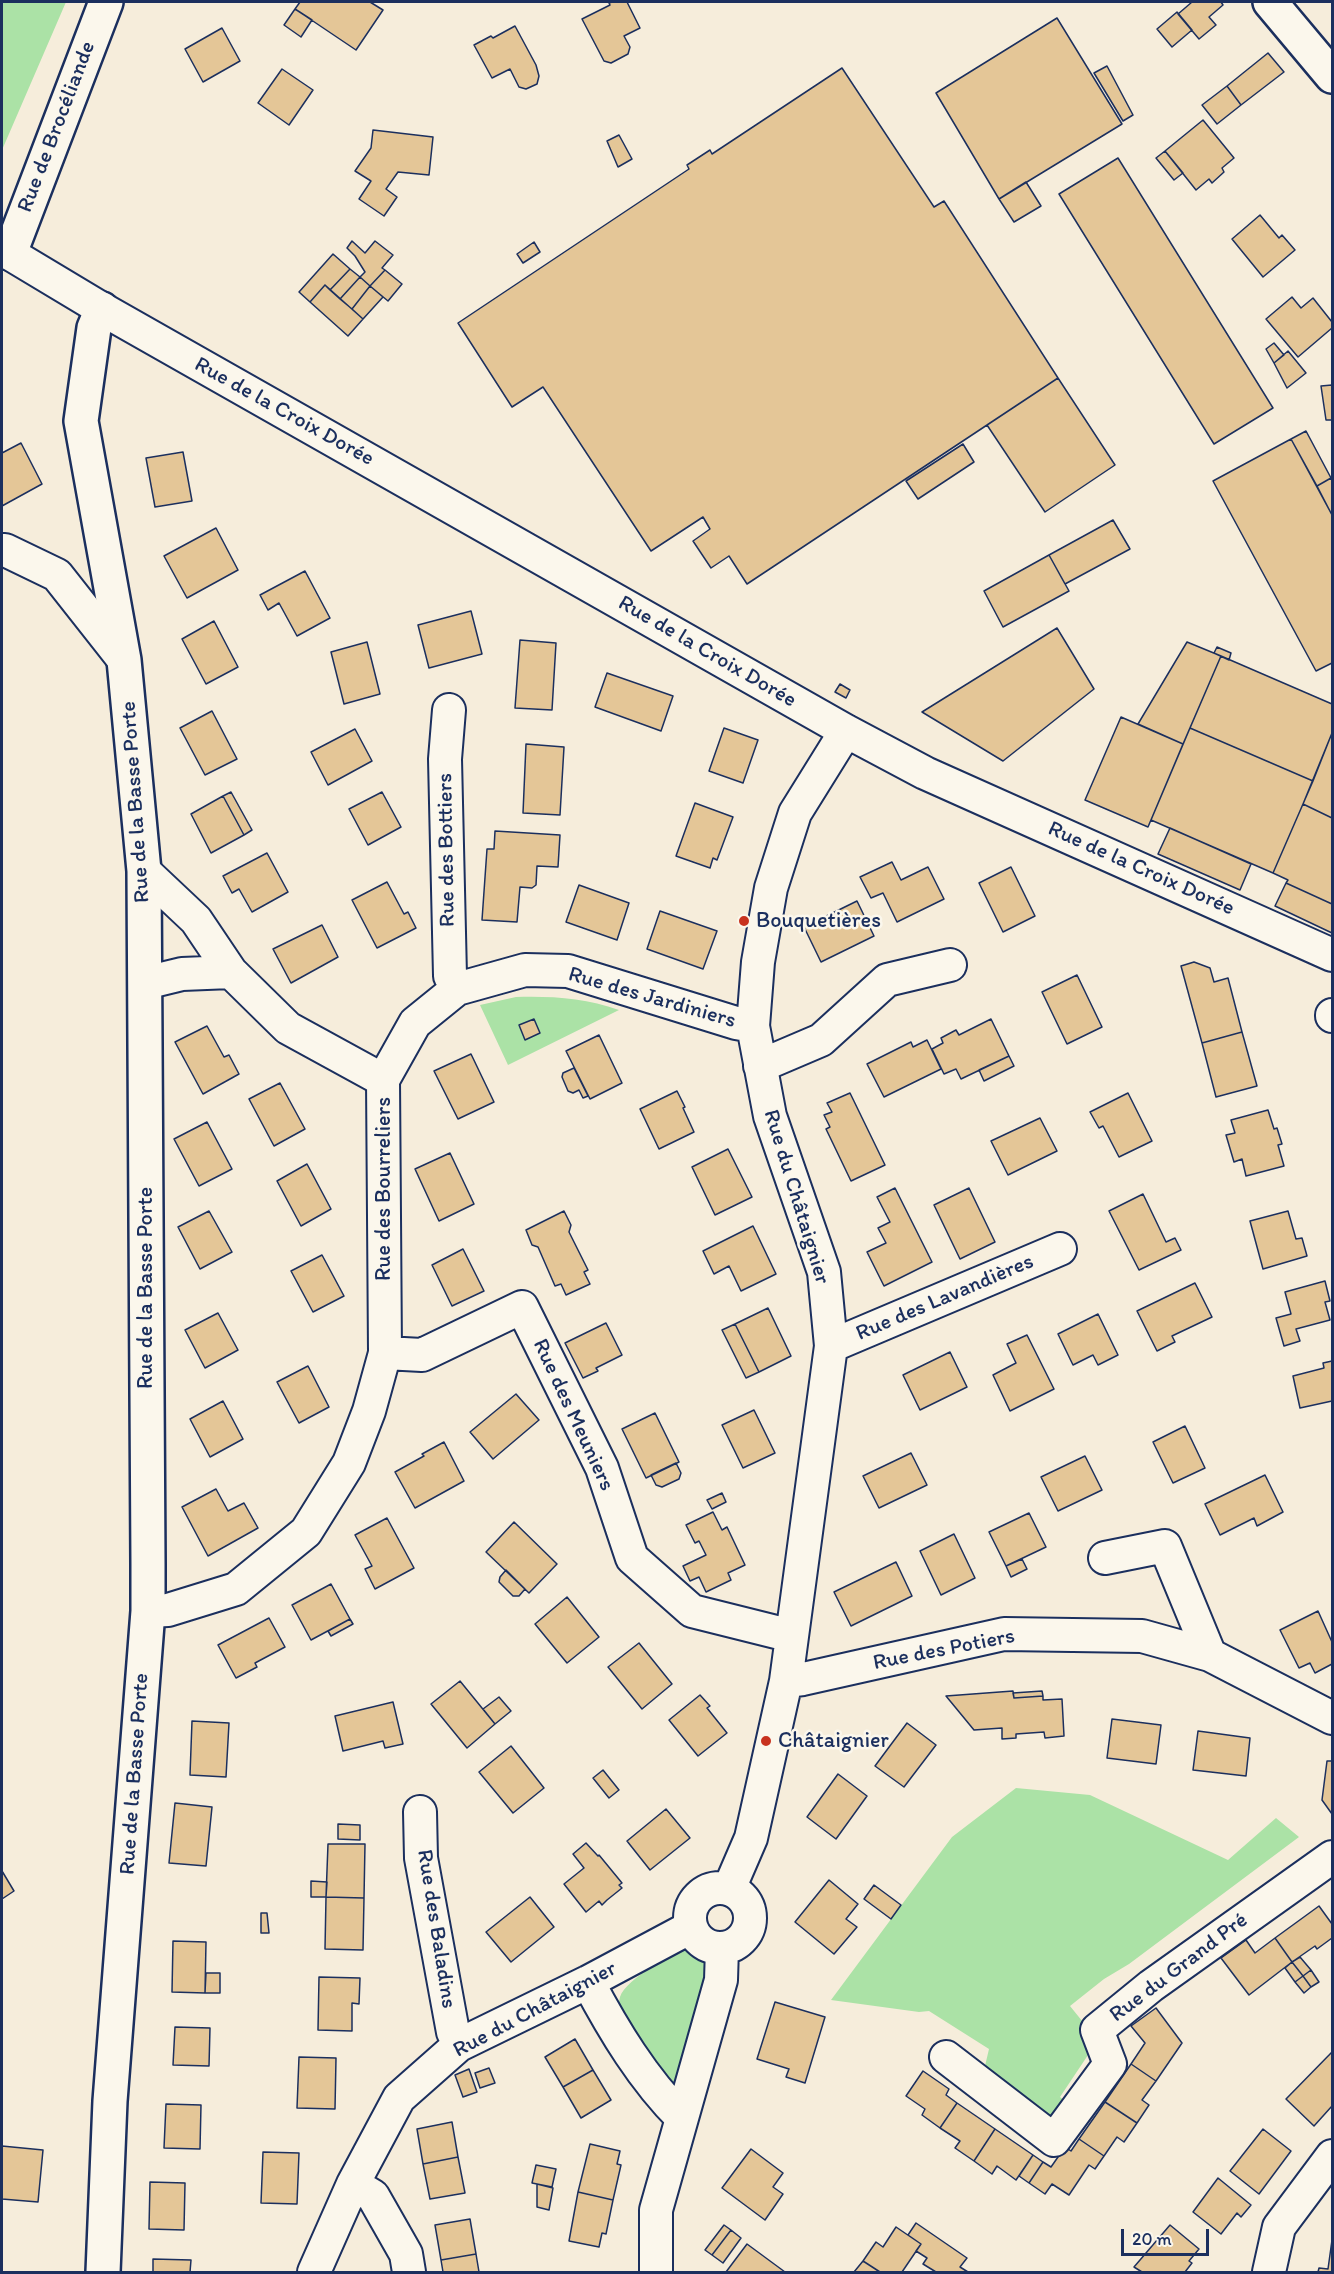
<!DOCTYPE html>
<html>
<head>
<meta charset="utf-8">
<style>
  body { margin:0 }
  #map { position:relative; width:1334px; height:2274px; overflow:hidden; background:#f6eddb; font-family:Itim,sans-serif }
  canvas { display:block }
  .frame { position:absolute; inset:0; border:3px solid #1b2f5e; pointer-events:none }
  .scale { position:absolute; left:1121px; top:2229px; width:88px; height:27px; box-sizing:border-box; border:3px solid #1b2f5e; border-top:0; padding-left:8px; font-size:18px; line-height:21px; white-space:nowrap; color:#1b2f5e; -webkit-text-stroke:4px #fbf7ec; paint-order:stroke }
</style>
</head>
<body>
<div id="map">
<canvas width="1334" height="2274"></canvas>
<div class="frame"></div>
<div class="scale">20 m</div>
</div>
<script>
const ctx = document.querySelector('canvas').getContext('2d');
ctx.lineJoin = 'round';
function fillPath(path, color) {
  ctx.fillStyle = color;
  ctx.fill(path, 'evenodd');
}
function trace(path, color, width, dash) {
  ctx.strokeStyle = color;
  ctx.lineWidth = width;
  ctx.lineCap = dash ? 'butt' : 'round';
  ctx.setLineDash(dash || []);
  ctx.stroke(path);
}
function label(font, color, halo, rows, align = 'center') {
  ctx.font = font + ' Itim,sans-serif';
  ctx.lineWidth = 5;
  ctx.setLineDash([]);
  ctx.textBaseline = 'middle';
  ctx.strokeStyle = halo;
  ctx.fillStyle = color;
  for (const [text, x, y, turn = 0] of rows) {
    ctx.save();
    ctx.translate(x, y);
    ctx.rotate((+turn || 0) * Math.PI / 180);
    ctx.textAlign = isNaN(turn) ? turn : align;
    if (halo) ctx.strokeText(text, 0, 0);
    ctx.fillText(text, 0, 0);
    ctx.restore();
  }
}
const green = new Path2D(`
  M2 2H66L2 150Z
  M516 997C552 996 585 998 619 1010L508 1065 480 1005Z
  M1016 1788 1090 1795 1228 1860 1276 1818 1299 1837 1129 1964 1104 1979 1070 2006 1095 2037 1096 2043 1060 2097 1067 2103 1058 2116 1047 2120 990 2078 985 2066 989 2049 929 2011 919 2012 831 2000 952 1837Z
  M696 1946 708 1958 709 1971 675 2088 645 2046 634 2045C627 2031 615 2014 620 1997 626 1978 677 1951 696 1946Z`);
const building = new Path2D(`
  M300 2H370L383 10 356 50 295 9Z
  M612 2H627L640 28 624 36 630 47 628 54 611 63 604 61 582 19 610 5 609 3Z
  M1192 2H1221L1223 5 1209 17 1216 25 1199 39 1178 14Z
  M295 9 312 20 301 37 284 25Z
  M1177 12 1192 30 1172 47 1157 29Z
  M1057 18 1122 124 999 199 936 93Z
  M515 26 536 65 539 76 537 84 526 89 519 87 510 69 492 78 474 45 491 36 493 38Z
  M222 28 240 61 203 82 185 49Z
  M1268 53 1284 72 1241 105 1227 86Z
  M1107 66 1133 115 1123 121 1094 73Z
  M842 68 934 207 944 201 1058 378 747 584 729 556 711 568 693 541 710 529 703 517 651 551 543 387 512 407 458 323 689 169 687 165 710 150 712 154Z
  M282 69 313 90 289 125 258 103Z
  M1227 86 1241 105 1217 124 1202 105Z
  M1203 120 1234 158 1222 168 1224 172 1212 183 1209 179 1196 190 1165 151Z
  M373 130 433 137 429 175 398 172 386 189 397 197 384 216 359 199 371 181 355 171 371 148Z
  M619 135 632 159 618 167 607 141Z
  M1165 151 1183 173 1174 180 1156 158Z
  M1118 158 1273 408 1214 444 1059 194Z
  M1026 182 1041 206 1014 222 999 199Z
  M1260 215 1279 238 1282 235 1295 250 1263 277 1232 239Z
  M352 241 365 253 375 241 393 255 382 268 385 270 370 286 360 277 365 272 355 256 347 248Z
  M534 242 540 252 523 263 517 254Z
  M333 254 350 269 330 290 325 285 310 302 299 292Z
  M350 269 360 277 340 299 330 290Z
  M385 270 402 284 388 301 370 286Z
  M360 277 370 286 352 309 340 299Z
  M325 285 363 319 348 336 310 302Z
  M370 286 383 297 363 319 352 309Z
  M1292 297 1301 308 1313 298 1332 322V328L1298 357 1266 319Z
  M1274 343 1284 355 1274 363 1266 349Z
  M1288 351 1306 373 1287 388 1274 363Z
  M1058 378 1115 465 1045 512 987 425Z
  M1332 385V420H1326L1321 386Z
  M1306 431 1331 478 1317 486 1291 439Z
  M1291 439 1332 515V663L1316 671 1213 481Z
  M21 443 42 484 2 506V453Z
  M963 444 974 462 918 499 906 481Z
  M183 452 192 501 155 507 146 458Z
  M1331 478 1332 481V515L1317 486Z
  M1113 520 1130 549 1065 584 1049 555Z
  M216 528 238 570 187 598 164 556Z
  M1049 555 1069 591 1003 627 984 591Z
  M305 571 330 618 297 636 279 603 268 610 260 595Z
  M471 611 482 654 429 668 418 625Z
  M214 621 238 667 206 684 182 639Z
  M1057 628 1094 689 1003 761 922 712Z
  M520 640 556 643 552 710 515 708Z
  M367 642 380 694 344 704 331 652Z
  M1187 642 1221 656 1183 744 1138 724Z
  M1217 647 1231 653 1229 660 1214 653Z
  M1221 656 1332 704V733L1313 781 1190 728Z
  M607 673 673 696 661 731 595 707Z
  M840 684 850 690 846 698 835 692Z
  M212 711 237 759 205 775 180 728Z
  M1121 717 1183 744 1148 827 1085 800Z
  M724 728 758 740 743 783 709 771Z
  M1190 728 1313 781 1273 873 1151 820Z
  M355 729 372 761 328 785 311 752Z
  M1332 733V818L1303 804Z
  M526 744 564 747 560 815 523 813Z
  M231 792 252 830 244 835 223 796Z
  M382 792 401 827 368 845 349 809Z
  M223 796 244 835 211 853 191 814Z
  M695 803 733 817 717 860 713 858 710 868 676 856Z
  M1303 804 1332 818V904L1286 883 1288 880 1273 873Z
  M1170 828 1251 864 1240 890 1158 854Z
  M495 831 560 835 558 867 537 866 536 885 532 888 520 887 517 922 482 920 487 849H494Z
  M267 853 288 892 252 912 239 889 232 893 223 876Z
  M892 862 901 880 928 867 944 899 897 922 883 893 871 898 860 877Z
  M1011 867 1035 916 1003 932 979 883Z
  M387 882 404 914 408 912 416 928 377 948 352 900Z
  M1286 883 1332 904V933L1275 906Z
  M579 885 629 903 617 940 566 922Z
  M857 901 874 936 821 962 804 927Z
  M660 911 717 931 703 969 647 949Z
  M322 925 338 957 291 983 273 949Z
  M1194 962 1210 968 1214 982 1228 978 1242 1032 1202 1043 1181 966Z
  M1077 975 1102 1027 1067 1044 1042 992Z
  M534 1019 540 1033 525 1040 519 1025Z
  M991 1019 1009 1056 961 1079 956 1069 944 1074 932 1049 943 1043 941 1038 956 1030 959 1035Z
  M207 1026 224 1057 229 1055 239 1074 203 1094 175 1042Z
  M1242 1032 1257 1086 1216 1097 1202 1043Z
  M599 1035 622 1083 590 1099 566 1051Z
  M927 1040 941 1069 884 1097 867 1064 911 1042 913 1047Z
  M471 1054 494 1102 458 1119 434 1071Z
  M1009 1056 1014 1066 984 1081 979 1070Z
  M574 1068 588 1096 583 1098 579 1090 573 1093 568 1091 562 1077 563 1073Z
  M280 1083 305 1129 274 1146 249 1099Z
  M677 1091 685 1107 683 1108 694 1132 659 1149 640 1109Z
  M850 1093 885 1165 851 1181 826 1129 830 1127 824 1115 832 1112 827 1103Z
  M1128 1093 1152 1141 1119 1157 1103 1126 1099 1128 1090 1112Z
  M1268 1110 1274 1129 1277 1128 1282 1144 1278 1145 1284 1166 1246 1176 1242 1159 1234 1162 1226 1135 1235 1133 1231 1120Z
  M1040 1118 1057 1151 1008 1175 991 1141Z
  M207 1122 232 1169 199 1186 174 1139Z
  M728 1149 752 1197 715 1215 692 1167Z
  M450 1153 474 1204 439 1221 415 1169Z
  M307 1164 331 1209 301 1226 277 1181Z
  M895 1188 932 1262 884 1286 867 1252 886 1243 878 1228 890 1222 877 1197Z
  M969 1188 995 1242 960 1259 934 1205Z
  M1143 1194 1166 1242 1175 1238 1181 1250 1139 1270 1109 1211Z
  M209 1211 232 1252 200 1269 178 1227Z
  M564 1211 571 1225 569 1232 588 1270 584 1272 590 1284 566 1295 561 1284 555 1286 538 1247 532 1245 526 1230Z
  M1288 1211 1296 1239 1302 1238 1307 1256 1263 1269 1250 1221Z
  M753 1226 776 1274 741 1291 729 1266 714 1274 703 1251Z
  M463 1249 484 1291 452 1306 432 1265Z
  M322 1255 344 1296 313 1312 291 1271Z
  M1325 1281 1330 1301 1325 1302 1330 1320 1296 1329 1300 1341 1284 1346 1276 1318 1291 1314 1285 1292Z
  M1195 1283 1212 1317 1172 1336 1175 1342 1157 1351 1137 1311Z
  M768 1308 791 1356 759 1372 735 1324Z
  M218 1313 238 1350 205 1368 185 1330Z
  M1098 1314 1118 1355 1098 1365 1093 1355 1073 1365 1058 1334Z
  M606 1323 622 1355 596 1368 598 1371 583 1378 565 1343Z
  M735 1324 759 1372 746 1378 722 1330Z
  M1027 1335 1054 1389 1010 1411 993 1375 1016 1363 1007 1344Z
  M950 1352 967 1387 920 1410 903 1375Z
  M1332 1361V1401L1300 1408 1293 1376 1324 1368 1323 1363Z
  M308 1366 329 1407 299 1423 277 1382Z
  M516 1394 539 1420 493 1459 470 1432Z
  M223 1401 243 1439 210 1457 190 1419Z
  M754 1410 775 1453 743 1468 722 1425Z
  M655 1413 679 1462 646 1478 622 1429Z
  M1185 1426 1205 1468 1173 1483 1153 1442Z
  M444 1442 464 1481 415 1508 395 1472 424 1456 422 1454Z
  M911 1453 927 1485 879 1508 863 1476Z
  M1085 1456 1102 1490 1058 1511 1041 1477Z
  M676 1463 681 1473 679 1479 662 1487 656 1485 651 1475Z
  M1265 1475 1283 1512 1257 1526 1254 1518 1220 1535 1205 1504Z
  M216 1489 228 1511 244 1503 258 1528 208 1556 182 1507Z
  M722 1493 726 1502 712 1509 707 1500Z
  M713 1512 722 1530 727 1527 745 1565 728 1573 731 1580 706 1592 699 1577 690 1581 683 1566 706 1555 699 1541 695 1543 686 1525Z
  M1029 1513 1046 1547 1006 1566 989 1532Z
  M387 1518 414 1568 375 1589 365 1569 372 1566 355 1535Z
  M514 1522 557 1564 529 1593 486 1552Z
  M954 1534 975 1578 941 1595 920 1551Z
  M1022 1559 1027 1569 1011 1577 1006 1566Z
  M896 1562 912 1596 851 1626 834 1592Z
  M506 1570 525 1589 519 1596H513L499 1582 500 1577Z
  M331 1584 350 1619 311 1640 292 1605Z
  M567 1597 599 1637 567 1663 535 1624Z
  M1318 1611 1332 1642V1664L1315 1673 1310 1663 1299 1668 1280 1630Z
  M269 1618 285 1647 255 1663 257 1667 236 1678 218 1645Z
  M350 1619 353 1624 331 1636 328 1631Z
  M639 1643 672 1684 642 1709 608 1667Z
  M460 1681 495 1724 467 1748 431 1704Z
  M1013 1691 1014 1698 1043 1696V1700L1062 1699 1064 1736 1045 1738 1044 1732 1016 1734V1738L1002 1739V1728L974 1730 946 1696Z
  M1042 1691 1043 1696 1014 1698 1013 1693Z
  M700 1695 710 1706 707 1708 727 1733 698 1756 669 1720Z
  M499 1697 511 1711 495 1724 483 1709Z
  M393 1702 403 1744 385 1748 383 1741 343 1751 335 1716Z
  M1112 1719 1161 1725 1156 1764 1107 1758Z
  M192 1721 229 1723 226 1777 190 1775Z
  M907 1723 936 1745 904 1787 875 1766Z
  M1198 1731 1250 1738 1246 1776 1193 1770Z
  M511 1746 544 1788 513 1813 479 1772Z
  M1327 1761H1332V1814L1322 1800Z
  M603 1770 619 1790 609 1798 593 1778Z
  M838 1774 867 1796 836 1839 807 1817Z
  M175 1803 212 1807 206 1866 169 1863Z
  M666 1809 690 1838 650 1870 627 1841Z
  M338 1824 360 1825V1840L338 1839Z
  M586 1843 598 1856 599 1855 622 1883 619 1885 622 1888 607 1900 602 1905 599 1901 586 1912 564 1884 584 1868 573 1854Z
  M328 1844H365L364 1898 326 1897Z
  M2 1871 14 1891 2 1899Z
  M829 1880 858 1904 846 1919 857 1927 834 1954 795 1922Z
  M311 1881 327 1882 326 1897H311Z
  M874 1885 901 1905 891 1919 864 1899Z
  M326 1897 364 1898 363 1950 325 1949Z
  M530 1897 554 1927 511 1962 486 1932Z
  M1319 1906 1332 1924V1938L1317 1949 1315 1946 1292 1962 1275 1938Z
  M261 1913H267L269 1933H261Z
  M1275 1938 1292 1962 1249 1995 1221 1958 1246 1940 1255 1953Z
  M173 1941 206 1942 205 1993 172 1992Z
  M1300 1957 1311 1970 1303 1976 1292 1962Z
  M1292 1962 1303 1976 1295 1982 1285 1968Z
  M1311 1970 1319 1982 1311 1987 1303 1976Z
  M206 1973H220V1993H205Z
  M1303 1976 1311 1987 1304 1993 1295 1982Z
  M319 1977 360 1978 359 2004 352 2003V2031L318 2030Z
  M775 2002 825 2017 805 2083 786 2077 789 2069 757 2059Z
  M1156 2008 1182 2043 1156 2081 1131 2064 1145 2043 1131 2026Z
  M175 2027 210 2028 209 2066 173 2065Z
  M575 2039 593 2070 563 2087 545 2057Z
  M1332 2052V2106L1314 2126 1286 2099Z
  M299 2057 336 2058 335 2109 297 2108Z
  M1131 2064 1156 2081 1142 2100 1149 2105 1137 2123 1105 2102Z
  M489 2068 495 2083 480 2088 475 2073Z
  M469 2069 477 2092 463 2097 455 2075Z
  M593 2070 611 2100 581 2118 563 2087Z
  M923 2071 949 2089 946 2095 957 2103 940 2128 922 2115 925 2109 906 2096Z
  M1105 2102 1137 2123 1124 2142 1117 2137 1104 2156 1079 2139Z
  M957 2103 995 2129 974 2161 955 2148 960 2141 940 2128Z
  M166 2104 201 2105 200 2149 164 2148Z
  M452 2122 458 2157 423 2164 417 2129Z
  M995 2129 1033 2155 1016 2180 997 2166 992 2174 974 2161Z
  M1263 2129 1291 2151 1259 2194 1230 2171Z
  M1079 2139 1104 2156 1095 2169 1089 2165 1069 2195 1052 2184 1045 2194 1029 2183 1043 2162 1051 2167 1065 2147 1071 2151Z
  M590 2144 620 2151 617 2164 621 2165 613 2200 578 2192Z
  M2 2146 43 2150 38 2202 2 2199Z
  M751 2149 783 2173 773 2187 783 2194 765 2220 722 2188Z
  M263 2152 299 2153 297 2204 261 2203Z
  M1033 2155 1043 2162 1029 2183 1019 2176Z
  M458 2157 465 2193 430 2199 423 2164Z
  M536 2165 556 2169 552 2187 532 2183Z
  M1218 2178 1251 2205 1241 2217 1237 2213 1221 2234 1193 2212Z
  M150 2182 185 2183 184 2230 149 2229Z
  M537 2184 553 2188 549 2210 537 2207Z
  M578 2192 613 2200 606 2234 602 2233 599 2247 569 2241Z
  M470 2219 476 2254 441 2260 435 2225Z
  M916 2223 967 2258 960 2267 968 2272H936L923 2264 927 2258 916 2251 921 2244 908 2235Z
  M724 2225 731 2230 712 2255 705 2250Z
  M1170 2225 1199 2249 1189 2261 1192 2263 1185 2272H1142L1134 2267Z
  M896 2227 921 2244 902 2272H880L863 2261 876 2242 883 2247Z
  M731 2230 741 2238 723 2263 712 2255Z
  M1332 2240V2272H1318L1319 2268 1328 2269Z
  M747 2244 785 2272H726Z
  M476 2254 479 2272H443L441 2260Z
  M153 2259 191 2260 190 2272H153Z
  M863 2261 880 2272H854Z`);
const street = new Path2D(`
  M2 249 102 309 846 731 925 773 1332 955
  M2 550H5L57 575 124 660
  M449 710 445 759 450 976 457 989
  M144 871 196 920 231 972 288 1028 383 1080 385 1353 369 1411 349 1463 306 1532 236 1589 168 1610 148 1611
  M145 983 182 974 231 972
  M1332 1015V1016
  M760 1066 821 1040 887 980 950 965
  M383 1080 415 1023 457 989 525 970 568 971 736 1023 753 1026
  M831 1346 1060 1249
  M385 1353 422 1355 522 1307 602 1468 632 1558 692 1611 792 1636
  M1105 1558 1165 1546 1210 1655
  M786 1681 803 1679 1004 1634 1142 1636 1210 1655 1332 1718
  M420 1812 421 1858 453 2032 459 2045
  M690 1918a30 30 0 1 1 60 0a30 30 0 1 1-60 0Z
  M729 1889 751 1838 786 1681 831 1346 824 1272 770 1116 753 1026 758 962 771 888 795 813 846 731
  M588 1982C614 2031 643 2079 682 2118
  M946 2057 1054 2140 1110 2064 1097 2030 1151 1986 1332 1857
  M353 2184 373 2196 406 2254 409 2272
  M314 2272 353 2184 399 2098 459 2045 588 1982 691 1927
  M656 2272V2210L721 1980 722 1948
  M1269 2272 1279 2227 1332 2156`);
const secondary = new Path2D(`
  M1270 2 1332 76
  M10 253 106 2
  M102 309 94 328 81 421 124 660 144 871 148 1564V1611L110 2101 103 2272`);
const markers = [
  [744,921,6,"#c8321e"],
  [766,1741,6,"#c8321e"]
];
const streetNames = [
  ["Rue de Brocéliande",57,127,-69],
  ["Rue de la Croix Dorée",284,412,29],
  ["Rue de la Croix Dorée",707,652,30],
  ["Rue de la Basse Porte",136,802,-94],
  ["Rue des Bottiers",447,850,-91],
  ["Rue de la Croix Dorée",1141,869,24],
  ["Rue des Jardiniers",652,998,16],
  ["Rue des Bourreliers",384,1189,-90],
  ["Rue du Châtaignier",796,1197,73],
  ["Rue de la Basse Porte",146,1288,-90],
  ["Rue des Lavandières",945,1298,-23],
  ["Rue des Meuniers",573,1415,65],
  ["Rue des Potiers",944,1650,-11],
  ["Rue de la Basse Porte",135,1774,-86],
  ["Rue des Baladins",436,1929,81],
  ["Rue du Grand Pré",1179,1968,-37],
  ["Rue du Châtaignier",535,2010,-28]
];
const poiNames = [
  ["Bouquetières",756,921],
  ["Châtaignier",778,1741]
];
fillPath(green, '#abe2a6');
fillPath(building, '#e4c697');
trace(building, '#1b2f5e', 1.5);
trace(street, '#1b2f5e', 36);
trace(secondary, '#1b2f5e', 38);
trace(street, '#fbf7ec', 32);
trace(secondary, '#fbf7ec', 33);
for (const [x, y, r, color] of markers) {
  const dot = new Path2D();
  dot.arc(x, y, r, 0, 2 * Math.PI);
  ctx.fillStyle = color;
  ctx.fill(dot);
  trace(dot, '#fbf7ec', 2);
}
label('22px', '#1b2f5e', '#fbf7ec', streetNames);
label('22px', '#1b2f5e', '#fbf7ec', poiNames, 'left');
</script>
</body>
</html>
